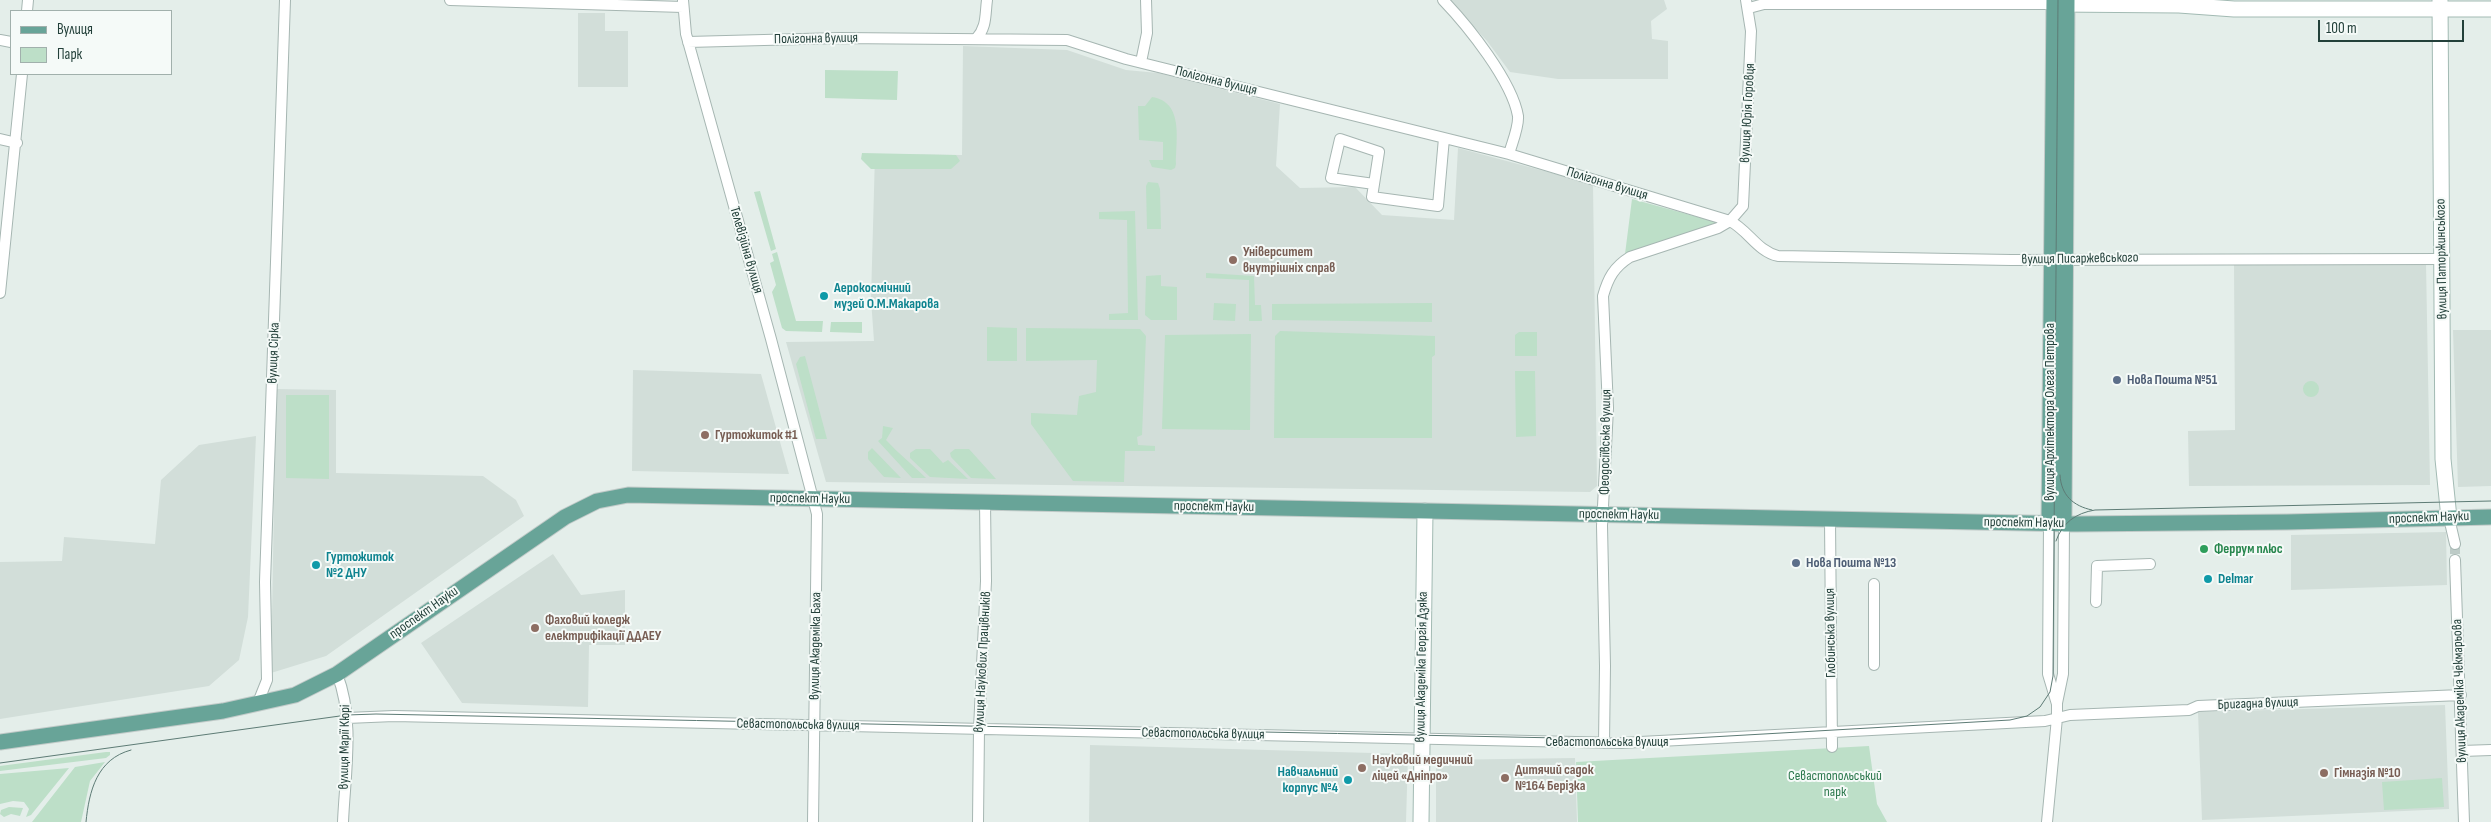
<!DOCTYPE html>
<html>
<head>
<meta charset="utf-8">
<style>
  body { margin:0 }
  #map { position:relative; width:2491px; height:822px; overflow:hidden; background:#e4eeea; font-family:"Sofia Sans Condensed",sans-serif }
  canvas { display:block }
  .legend { position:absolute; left:10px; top:10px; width:162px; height:65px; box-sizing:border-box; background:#f5faf8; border:1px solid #a1b0ac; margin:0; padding:6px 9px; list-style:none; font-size:15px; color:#23403a }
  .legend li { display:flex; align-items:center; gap:10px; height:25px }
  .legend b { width:25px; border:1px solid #a1b0ac }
  .scale { position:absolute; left:2318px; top:20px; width:146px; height:22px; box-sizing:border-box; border:2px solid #23403a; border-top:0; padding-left:6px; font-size:15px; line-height:18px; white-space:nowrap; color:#23403a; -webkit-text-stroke:4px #f5faf8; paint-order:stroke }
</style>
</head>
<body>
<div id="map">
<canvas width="2491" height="822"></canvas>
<ul class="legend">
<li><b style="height:6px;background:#68a498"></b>Вулиця</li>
<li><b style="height:14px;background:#bddfc8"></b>Парк</li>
</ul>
<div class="scale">100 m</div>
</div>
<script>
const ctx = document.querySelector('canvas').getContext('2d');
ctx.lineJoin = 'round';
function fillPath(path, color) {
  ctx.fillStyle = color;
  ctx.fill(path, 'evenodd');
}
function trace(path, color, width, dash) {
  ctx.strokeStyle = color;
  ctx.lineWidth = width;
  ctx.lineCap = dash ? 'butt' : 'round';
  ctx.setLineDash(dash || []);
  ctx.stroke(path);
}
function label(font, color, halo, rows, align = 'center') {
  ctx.font = font + ' "Sofia Sans Condensed",sans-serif';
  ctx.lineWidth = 4;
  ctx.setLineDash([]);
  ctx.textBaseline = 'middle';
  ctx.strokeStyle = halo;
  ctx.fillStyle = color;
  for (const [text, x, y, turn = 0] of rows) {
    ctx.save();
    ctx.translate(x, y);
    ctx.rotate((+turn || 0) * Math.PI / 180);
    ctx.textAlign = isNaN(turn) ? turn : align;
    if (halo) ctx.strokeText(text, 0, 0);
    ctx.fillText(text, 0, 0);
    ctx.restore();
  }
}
const built = new Path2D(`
  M1449 0H1664L1667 9 1651 21 1652 39 1668 41V79H1558L1510 72 1487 41Z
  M578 13H605V31H628V87H578Z
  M963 46 1067 50 1126 70 1158 73 1280 104 1276 166 1300 188 1355 187 1382 215 1454 220 1458 148 1593 184 1597 486 1590 492 826 482 786 342 874 341 871 299 875 154 962 155Z
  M2426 263 2430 485 2189 486 2188 431 2235 430 2234 265Z
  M2453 330H2491V486L2458 487Z
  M633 370 761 374 789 474 632 471Z
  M276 389 336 390V473L483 476 516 500 524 516 326 656 271 673Z
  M256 436 248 617 239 660 209 686 0 719V562L62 561 64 537 155 544 161 480 199 445Z
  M2446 532 2447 585 2291 590V535Z
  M553 554 581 595 625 590V645H589L588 707 462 703 421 643Z
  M2445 705 2449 809 2202 820 2198 712Z
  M1090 745 1408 754 1406 822H1089Z
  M1575 758 1577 822H1436V760Z`);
const green = new Path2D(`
  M825 70 898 71 897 100 825 98Z
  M1152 97C1184 102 1176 139 1176 164L1175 168 1171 170 1152 167 1149 160H1163V142L1139 140 1138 106H1145Z
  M862 153 956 155 960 161 951 169H871L861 159Z
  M1148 182 1158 183 1160 189 1161 229H1147L1146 186Z
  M760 191 776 249 771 251 754 192Z
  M1632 199 1716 222 1713 226 1625 254Z
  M1135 211 1138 320H1109V314L1128 313 1127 220 1099 219V212Z
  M777 252 796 321H823L822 332 786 331 782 328 772 292 776 285 770 263 774 261 772 254Z
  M1206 273 1254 276 1255 305H1261L1262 321H1249V280L1206 278Z
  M1161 275V286L1177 287V320H1151L1145 315 1146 276Z
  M1214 303 1236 304 1235 321 1213 320Z
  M1432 303V322L1272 320V304Z
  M831 322H862V333L830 332Z
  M987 327 1017 328V361H987Z
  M1026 328 1140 329 1146 336 1142 435 1137 437 1138 445 1155 446V451H1125L1124 482 1073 481 1031 424V413L1077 415 1079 396 1096 392 1097 360 1026 361Z
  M1280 331 1435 336V355L1432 357V438H1274L1275 336Z
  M1519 332H1537V356H1515V335Z
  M1251 334 1250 430 1162 429 1165 335Z
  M805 356 827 439H816L796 364 800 357Z
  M1515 371H1535L1536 436 1516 437Z
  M2303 389a8 8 0 1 1 16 0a8 8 0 1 1-16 0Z
  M286 395H329V479L286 478Z
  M883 426 893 428 886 440C899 454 912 464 926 478H912L878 441 882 438Z
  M872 448 901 478 884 477 868 459V452Z
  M916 449H930L943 463 948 460 968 479 930 477 910 458V453Z
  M955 449H969L996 479 971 478 951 457 950 453Z
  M1869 746 1877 804 1887 822H1578L1576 762Z
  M106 752H110V755L106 758 0 771V766Z
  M105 762 90 781 81 822H32L75 767Z
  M69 768 31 815 26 817 29 809 24 802 13 801 0 804V774Z
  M2442 778 2444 807 2384 810 2382 782Z
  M9 807 23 808 20 816 11 814 4 817 0 814 1 810Z`);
const streetTunnel = new Path2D(`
  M2455 544V560`);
const street = new Path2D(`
  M450 0 683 7
  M683 0 686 34 771 339 817 514 813 822
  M1443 0C1468 26 1512 81 1518 116 1519 127 1512 143 1509 154
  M1749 8 1764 4H2054
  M27 11 28 0
  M976 39C987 27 985 15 987 0
  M0 40 11 42
  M688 42 840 38 1067 40 1126 59 1509 154 1730 221C1749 231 1757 251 1778 256L2011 260 2443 259
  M1141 62 1147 33 1146 0
  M0 139 17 143
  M1374 184 1331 178 1340 139 1379 152 1372 197 1438 206 1444 138
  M0 293 22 74
  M2449 518 2455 544
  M1830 520 1832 747
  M2455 560 2464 822
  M2096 602 2097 566 2150 564
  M1874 665V584
  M337 674C355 719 345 774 343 822
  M2057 703 2063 674 2064 524
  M257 705 267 680 265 582 285 0
  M347 718 394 716 1621 743 2045 721 2070 715 2189 710 2198 706 2461 695
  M1604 743 1605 666 1602 526 1608 408 1603 296C1608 278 1614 267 1630 257L1718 228 1730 221 1743 206 1751 31 1746 0
  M2462 751 2491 750
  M978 822 979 729 986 581 985 502
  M2047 822 2057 718V704L2048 674 2049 523`);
const secondary = new Path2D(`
  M2440 0 2443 459 2449 518
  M2055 4 2179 5 2234 9H2491
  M1421 822 1425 511`);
const primary = new Path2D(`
  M2049 523 2054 0
  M2064 524 2067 0
  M0 742 223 711 295 695 337 674 565 517 597 501 628 495 2076 524 2287 522 2491 517`);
const tram = new Path2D(`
  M2060 475C2061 495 2073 506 2092 510
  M2056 541C2062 523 2076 513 2095 510L2491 501
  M0 763 347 715 376 714 1658 740 2010 720 2027 716 2040 707 2050 692 2053 676 2058 0
  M86 822C89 791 97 759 131 750`);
const markers = [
  [1233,260,5,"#8d6e63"],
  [824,296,5,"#0f9aa8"],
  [2117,380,5,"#5c6f8a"],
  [705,435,5,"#8d6e63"],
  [2204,549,5,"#2e9e5b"],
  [1796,563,5,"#5c6f8a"],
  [316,565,5,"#0f9aa8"],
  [2208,579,5,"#0f9aa8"],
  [535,628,5,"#8d6e63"],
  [1362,768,5,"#8d6e63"],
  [2324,773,5,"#8d6e63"],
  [1505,778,5,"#8d6e63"],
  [1348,780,5,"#0f9aa8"]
];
const streetNames = [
  ["Полігонна вулиця",816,39,-1],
  ["Полігонна вулиця",1216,81,14],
  ["вулиця Юрія Горовця",1748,113,-87],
  ["Полігонна вулиця",1607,184,17],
  ["Телевізійна вулиця",746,250,74],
  ["вулиця Писаржевського",2080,259,-1],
  ["вулиця Паторжинського",2442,259,-91],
  ["вулиця Сірка",274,353,-88],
  ["вулиця Архітектора Олега Петрова",2050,412,-90],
  ["Феодосіївська вулиця",1606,442,-89],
  ["проспект Науки",810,499,1],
  ["проспект Науки",1214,507,1],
  ["проспект Науки",1619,515,1],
  ["проспект Науки",2429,518,-2],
  ["проспект Науки",2024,523,1],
  ["проспект Науки",424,613,-35],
  ["Глобинська вулиця",1831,633,-91],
  ["вулиця Академіка Баха",816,646,-89],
  ["вулиця Наукових Працівників",983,662,-87],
  ["вулиця Академіка Георгія Дзяка",1422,667,-89],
  ["вулиця Академіка Чекмарьова",2460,691,-92],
  ["Бригадна вулиця",2258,704,-2],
  ["Севастопольська вулиця",798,725,1],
  ["Севастопольська вулиця",1203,734,1],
  ["Севастопольська вулиця",1607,742],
  ["вулиця Марії Кюрі",345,747,-89]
];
const educationNames = [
  ["Університет",1243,252],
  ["внутрішніх справ",1243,268],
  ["Гуртожиток #1",715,435],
  ["Фаховий коледж",545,620],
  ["електрифікації ДДАЕУ",545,636],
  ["Науковий медичний",1372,760],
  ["ліцей «Дніпро»",1372,776],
  ["Дитячий садок",1515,770],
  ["№164 Берізка",1515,786],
  ["Гімназія №10",2334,773]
];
const cultureNames = [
  ["Аерокосмічний",834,288],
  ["музей О.М.Макарова",834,304],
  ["Гуртожиток",326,557],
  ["№2 ДНУ",326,573],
  ["Delmar",2218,579],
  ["Навчальний",1338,772,"right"],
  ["корпус №4",1338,788,"right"]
];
const serviceNames = [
  ["Нова Пошта №51",2127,380],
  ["Нова Пошта №13",1806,563]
];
const leisureNames = [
  ["Феррум плюс",2214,549]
];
const parkNames = [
  ["Севастопольський",1835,776],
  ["парк",1835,792]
];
fillPath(built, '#d2ded9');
fillPath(green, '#bddfc8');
trace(streetTunnel, '#bdcbc7', 10, [10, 5]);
trace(street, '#a6b6b2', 12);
trace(secondary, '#a2bab3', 17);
trace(primary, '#c1cac8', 17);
trace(street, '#fff', 10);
trace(secondary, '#fff', 15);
trace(primary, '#68a498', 15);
trace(tram, '#5d7b75', 1);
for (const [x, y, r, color] of markers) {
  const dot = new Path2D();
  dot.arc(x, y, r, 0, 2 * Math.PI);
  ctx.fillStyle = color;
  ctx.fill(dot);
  trace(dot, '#f5faf8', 2);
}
label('14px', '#23403a', '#f5faf8', streetNames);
label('bold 14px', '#785e54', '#f5faf8', educationNames, 'left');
label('bold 14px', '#0d838f', '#f5faf8', cultureNames, 'left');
label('bold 14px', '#4e5e75', '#f5faf8', serviceNames, 'left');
label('bold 14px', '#27864d', '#f5faf8', leisureNames, 'left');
label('14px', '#2c784d', '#f5faf8', parkNames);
</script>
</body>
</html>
